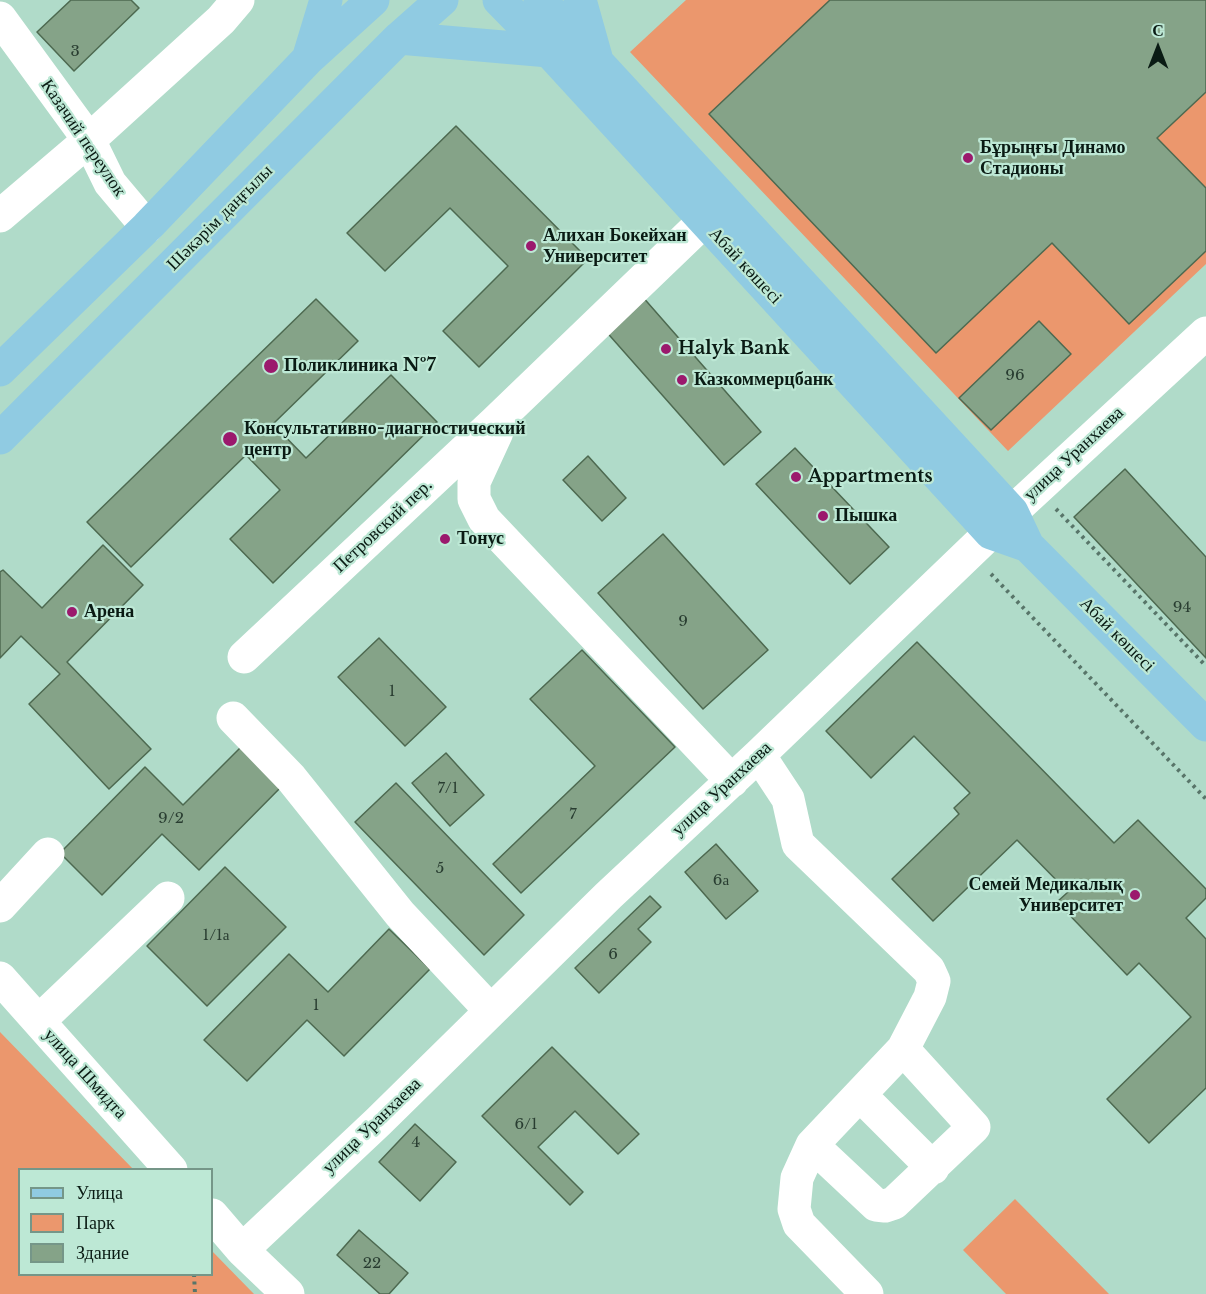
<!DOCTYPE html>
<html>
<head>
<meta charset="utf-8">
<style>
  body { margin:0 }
  #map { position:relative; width:1206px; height:1294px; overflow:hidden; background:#b0dbc9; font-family:"Libre Baskerville",serif }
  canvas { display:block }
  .legend { position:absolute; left:18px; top:1168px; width:195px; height:108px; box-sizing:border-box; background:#bde8d5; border:2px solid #759688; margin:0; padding:8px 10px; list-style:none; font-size:18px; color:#0a1b14 }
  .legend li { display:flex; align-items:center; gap:12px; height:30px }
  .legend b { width:30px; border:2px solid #759688 }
  .north { position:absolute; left:1128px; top:18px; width:60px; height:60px; -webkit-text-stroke:4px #bde8d5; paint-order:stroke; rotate:0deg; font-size:16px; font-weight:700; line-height:24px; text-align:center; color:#0a1b14 }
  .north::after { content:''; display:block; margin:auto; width:21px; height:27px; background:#0a1b14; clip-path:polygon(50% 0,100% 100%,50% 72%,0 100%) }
</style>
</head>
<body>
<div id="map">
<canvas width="1206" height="1294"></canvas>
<ul class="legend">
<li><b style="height:8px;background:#90cbe2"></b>Улица</li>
<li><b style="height:16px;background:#eb976d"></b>Парк</li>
<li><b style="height:16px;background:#85a388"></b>Здание</li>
</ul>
<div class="north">С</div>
</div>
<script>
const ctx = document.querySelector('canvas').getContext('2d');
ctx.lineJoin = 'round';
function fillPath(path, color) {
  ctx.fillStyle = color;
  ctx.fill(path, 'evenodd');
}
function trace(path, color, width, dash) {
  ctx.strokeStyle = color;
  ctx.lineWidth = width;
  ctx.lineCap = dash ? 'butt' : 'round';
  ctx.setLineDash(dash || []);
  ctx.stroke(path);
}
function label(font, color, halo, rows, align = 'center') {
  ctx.font = font + ' "Libre Baskerville",serif';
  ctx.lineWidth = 4.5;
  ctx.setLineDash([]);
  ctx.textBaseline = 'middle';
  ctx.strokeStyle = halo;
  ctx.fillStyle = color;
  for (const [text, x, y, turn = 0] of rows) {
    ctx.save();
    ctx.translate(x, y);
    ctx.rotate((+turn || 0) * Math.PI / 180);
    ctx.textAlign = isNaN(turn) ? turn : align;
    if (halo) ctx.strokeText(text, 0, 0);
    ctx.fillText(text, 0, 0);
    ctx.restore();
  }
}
const green = new Path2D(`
  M686 0H1206V264L1008 451 630 52Z
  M0 1032 133 1169 20 1170V1274H212V1251L254 1294H0Z
  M1015 1199 1109 1294H1006L963 1250Z`);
const building = new Path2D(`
  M71 0H131L139 8 74 71 37 32Z
  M830 0H1206V92L1157 138 1206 188V251L1129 324 1052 243 936 353 709 114Z
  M456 126 588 259 479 367 443 331 508 266 450 208 385 271 347 233Z
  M641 295 761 432 724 465 603 328Z
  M316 299 358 341 273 424 306 458 391 375 437 422 273 583 230 539 280 490 246 455 131 567 87 522Z
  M1039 321 1071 354 991 430 959 398Z
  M795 448 889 547 850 584 756 484Z
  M588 456 626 498 602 521 563 480Z
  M1125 469 1206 557V658L1074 517Z
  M663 534 768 650 703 709 598 593Z
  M103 545 143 585 67 662 151 749 109 789 29 704 60 674 21 636 0 658V572L3 570 42 608Z
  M379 638 446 707 405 746 338 677Z
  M917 642 1114 843 1138 820 1206 889V898L1186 918 1206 939V1088L1149 1143 1107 1099 1191 1017 1139 963 1127 975 1057 902 1068 892 1017 840 933 921 892 879 959 814 954 808 970 793 914 736 871 778 826 731Z
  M582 650 675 747 521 893 493 864 595 766 530 699Z
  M245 743 285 783 199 870 162 834 102 895 60 853 145 767 183 805Z
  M446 753 484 795 450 826 412 783Z
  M396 783 524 915 484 955 355 822Z
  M716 844 758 891 726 919 685 872Z
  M225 867 286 927 207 1006 147 946Z
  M650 896 661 907 638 929 651 942 599 993 575 968Z
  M389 929 430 969 344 1056 307 1020 247 1081 204 1040 289 954 328 992Z
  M552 1047 639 1134 618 1154 575 1111 538 1147 583 1192 570 1205 482 1116Z
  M415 1124 456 1162 420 1201 379 1162Z
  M359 1230 408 1273 389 1294H380L337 1255Z`);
const path = new Path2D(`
  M1056 509 1206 666
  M991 574 1206 799
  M194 1274 195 1294`);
const minor = new Path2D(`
  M0 18 89 140 110 183 147 227
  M0 216 89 140 221 20 238 0
  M496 427 497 432 474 482V499L484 519 732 781
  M244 657 495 422 704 221
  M233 718 291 778 400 914 491 1011
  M759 755 788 799 798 844 929 970 934 981 930 997 903 1049
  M0 906 48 854
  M0 978 171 1170
  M39 1021 168 898
  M860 1095 933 1168
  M812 1145 876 1205 885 1206 894 1203 974 1127 903 1049 812 1145 797 1178 794 1209 799 1224 867 1294
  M212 1215 242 1250 288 1294
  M242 1250 378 1122 609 895 759 755 1012 512 1206 333`);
const major = new Path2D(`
  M499 0 549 51 991 533 1028 546
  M540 0 1012 512 1028 546 1206 725
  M580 0 596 57
  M399 38 549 51
  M309 56 326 0
  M0 370 147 227 308 59 373 0
  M0 438 399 38 442 0`);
const markers = [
  [968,158,6,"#9b196d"],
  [531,246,6,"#9b196d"],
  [666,349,6,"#9b196d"],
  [271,366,8,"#9b196d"],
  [682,380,6,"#9b196d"],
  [230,439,8,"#9b196d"],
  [796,477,6,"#9b196d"],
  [823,516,6,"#9b196d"],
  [445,539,6,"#9b196d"],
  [72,612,6,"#9b196d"],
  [1135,895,6,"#9b196d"]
];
const numberNames = [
  ["3",75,52],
  ["96",1015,376],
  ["94",1182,608],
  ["9",683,622],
  ["1",392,692],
  ["7/1",448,789],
  ["7",573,815],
  ["9/2",171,819],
  ["5",440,869],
  ["6а",721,881],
  ["1/1а",216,936],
  ["6",613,955],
  ["1",316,1006],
  ["6/1",526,1125],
  ["4",416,1143],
  ["22",372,1264]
];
const streetNames = [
  ["Казачий переулок",83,138,56],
  ["Шәкәрім даңғылы",220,218,-45],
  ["Абай көшесі",745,266,47],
  ["улица Уранхаева",1074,454,-43],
  ["Петровский пер.",383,526,-43],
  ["Абай көшесі",1117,635,45],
  ["улица Уранхаева",722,789,-43],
  ["улица Шмидта",85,1074,48],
  ["улица Уранхаева",372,1126,-44]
];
const poiNames = [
  ["Бұрыңғы Динамо",980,148],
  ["Стадионы",980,169],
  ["Алихан Бокейхан",543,236],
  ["Университет",543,257],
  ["Halyk Bank",678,349],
  ["Поликлиника №7",284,366],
  ["Казкоммерцбанк",694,380],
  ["Консультативно-диагностический",244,429],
  ["центр",244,450],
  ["Appartments",808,477],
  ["Пышка",835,516],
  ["Тонус",457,539],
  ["Арена",84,612],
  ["Семей Медикалық",1123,885,"right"],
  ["Университет",1123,906,"right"]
];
fillPath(green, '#eb976d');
fillPath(building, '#85a388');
trace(building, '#4d6950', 1.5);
trace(path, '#587569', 4, [3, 4.5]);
trace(minor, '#fff', 33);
trace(major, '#90cbe2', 33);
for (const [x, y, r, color] of markers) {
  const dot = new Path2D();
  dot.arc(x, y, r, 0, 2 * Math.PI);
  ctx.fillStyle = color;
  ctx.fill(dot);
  trace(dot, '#bde8d5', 2);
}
label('15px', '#293d31', null, numberNames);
label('18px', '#0a1b14', '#bde8d5', streetNames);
label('bold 18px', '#0a1b14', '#bde8d5', poiNames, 'left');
</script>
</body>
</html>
